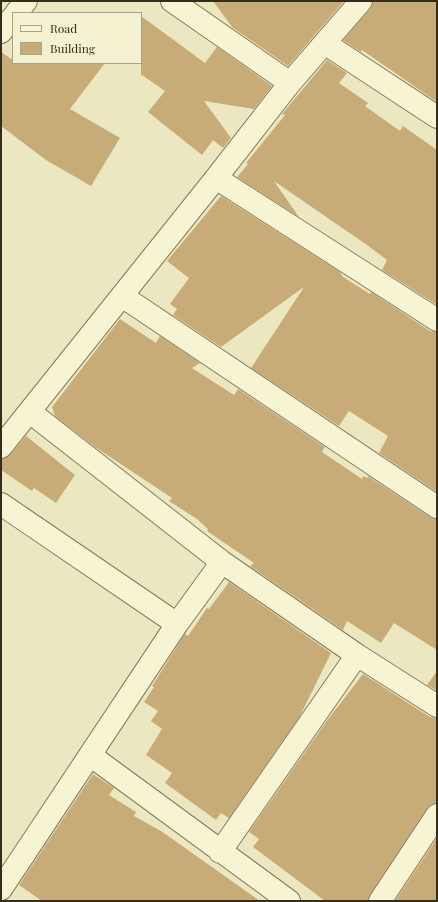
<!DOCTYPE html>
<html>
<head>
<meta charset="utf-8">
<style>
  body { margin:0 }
  #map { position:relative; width:438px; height:902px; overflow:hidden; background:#ebe8c1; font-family:"Playfair Display",serif }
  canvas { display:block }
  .frame { position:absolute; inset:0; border:2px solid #342d1d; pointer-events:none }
  .legend { position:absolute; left:12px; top:12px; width:130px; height:52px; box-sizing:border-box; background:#f3f1d0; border:1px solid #a7a388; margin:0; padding:5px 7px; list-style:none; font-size:12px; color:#342d1d }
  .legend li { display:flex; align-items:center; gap:8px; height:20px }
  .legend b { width:20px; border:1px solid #a7a388 }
</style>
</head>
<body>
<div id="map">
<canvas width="438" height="902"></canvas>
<div class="frame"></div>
<ul class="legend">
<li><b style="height:5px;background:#f7f4d3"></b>Road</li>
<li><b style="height:11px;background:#c8ac78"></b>Building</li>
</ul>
</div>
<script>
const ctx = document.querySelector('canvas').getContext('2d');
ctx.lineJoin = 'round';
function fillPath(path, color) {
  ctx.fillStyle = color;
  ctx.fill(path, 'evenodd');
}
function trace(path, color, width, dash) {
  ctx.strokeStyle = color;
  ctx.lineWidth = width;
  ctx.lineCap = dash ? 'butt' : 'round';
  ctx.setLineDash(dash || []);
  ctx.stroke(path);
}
const building = new Path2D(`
  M213 1H344L288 66 232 27Z
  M373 1H437V102L362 50 361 52 343 40 370 9Z
  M141 16 205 63 217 47 272 86 254 109 204 101 231 138 223 148 213 140 202 155 148 112 165 91 142 75 141 76Z
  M1 52 13 60V63H105L70 109 120 138 91 186 46 160 1 126Z
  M327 60 347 73 339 83 368 103 365 106 400 131 403 126 437 150V305L382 270 387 260 367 245 274 181 299 217 237 177 248 164 246 163 285 115 282 114Z
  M221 196 340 272 343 277 370 294 371 292 430 331 437 332V492L379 453 388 436 349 411 339 426 251 368 304 287 221 347 173 315 177 309 170 304 189 278 167 261Z
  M120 319 156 343 160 336 200 363 192 368 234 395 238 389 325 447 322 452 362 479 363 476 367 478 368 476 430 517 437 519V650L394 623 381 643 347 621 343 630 250 566 254 563 207 531 208 529 197 519 169 501 172 498 95 447 55 416 52 407Z
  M26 436 75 475 56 503 34 488 32 491 1 470V459L10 455Z
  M229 582 331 653 300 716 229 818 221 813 216 820 165 783 172 773 146 755 162 729 151 721 158 711 144 702 154 687 152 686 185 634 188 636 207 608 209 609Z
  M437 671V691L427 685Z
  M363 674 430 717 437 718V803L431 804 427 808 370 894 368 901H325L253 847 259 839 249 832 326 722Z
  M93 774 114 788 109 795 136 812 134 816 161 831 260 901H42L19 885Z
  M437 838V901H395Z`);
const minor = new Path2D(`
  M172 1 290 83
  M16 13 26 1
  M1 32 13 17
  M326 44 437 117
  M216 178 437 320
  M122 296 437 507
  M30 412 222 562 357 655 437 706
  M1 447 216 178 290 83 361 1
  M1 504 177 624
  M90 755 289 901
  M220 852 357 655
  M1 889 177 624 222 562
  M380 901 437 815`);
fillPath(building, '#c8ac78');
trace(minor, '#847a59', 24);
trace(minor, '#f7f4d3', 22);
</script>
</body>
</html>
